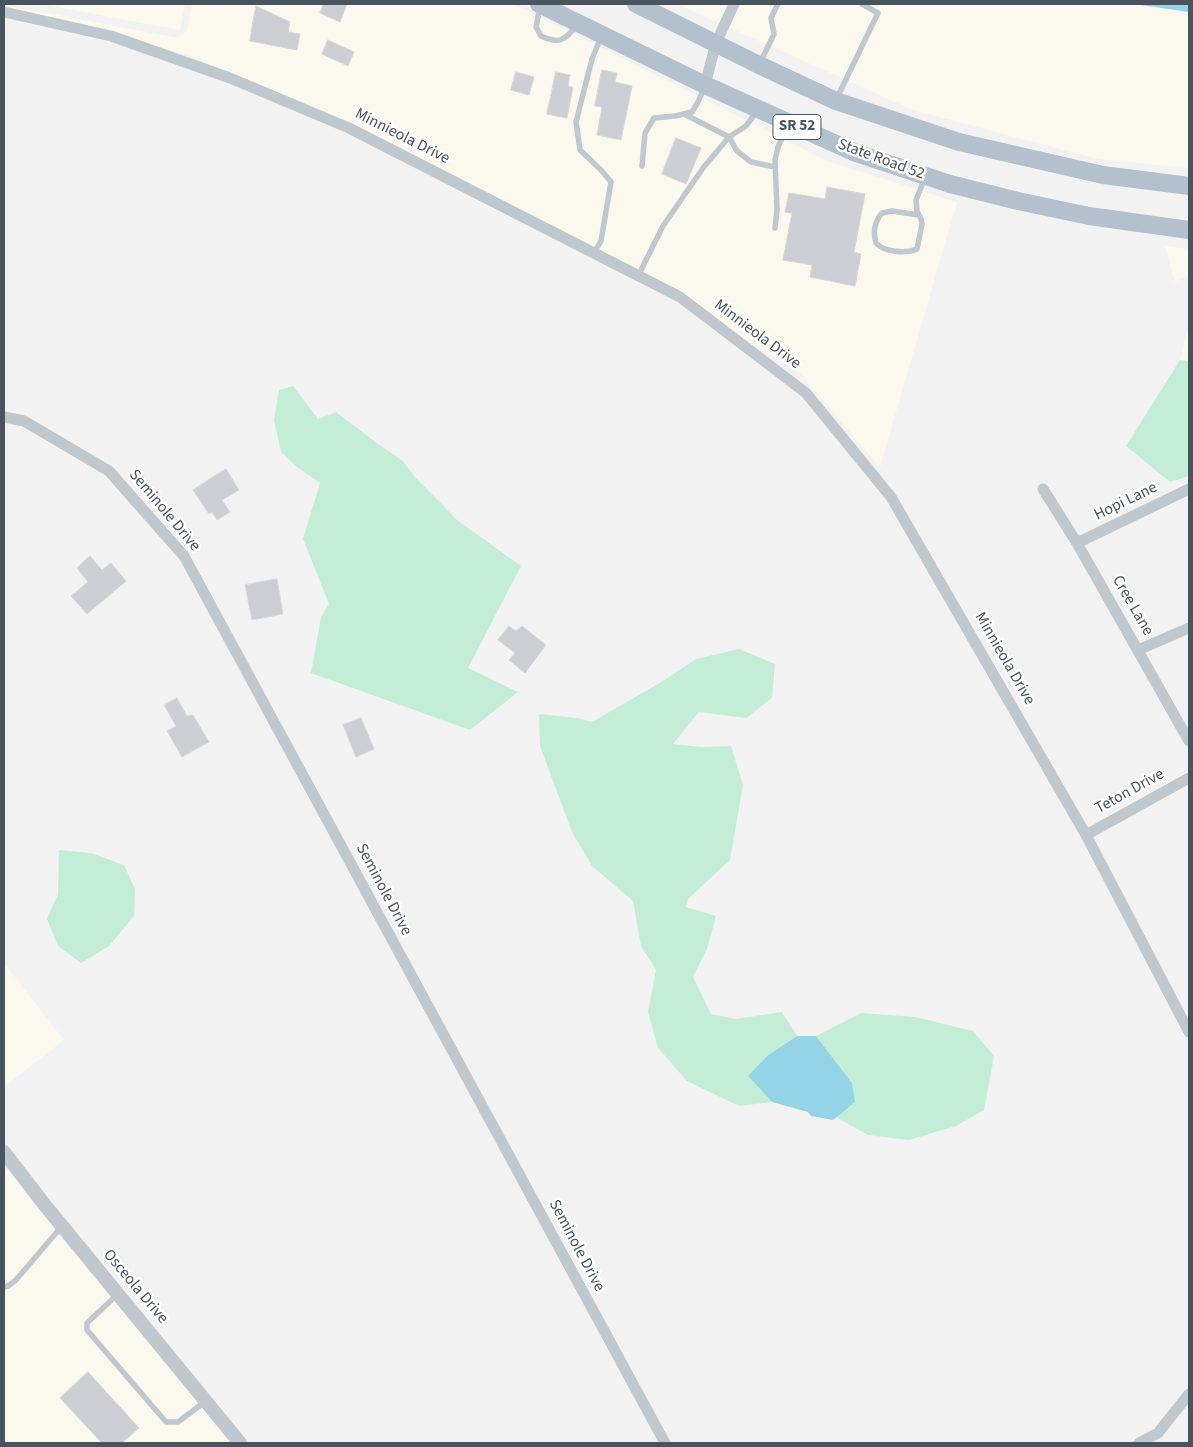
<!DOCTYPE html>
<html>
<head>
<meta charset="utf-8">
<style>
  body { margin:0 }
  #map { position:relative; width:1193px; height:1447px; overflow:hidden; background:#f3f2f2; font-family:"Source Sans 3",sans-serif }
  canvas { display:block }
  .frame { position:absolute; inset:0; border:5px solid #4a545e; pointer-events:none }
</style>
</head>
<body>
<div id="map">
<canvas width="1193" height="1447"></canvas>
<div class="frame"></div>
</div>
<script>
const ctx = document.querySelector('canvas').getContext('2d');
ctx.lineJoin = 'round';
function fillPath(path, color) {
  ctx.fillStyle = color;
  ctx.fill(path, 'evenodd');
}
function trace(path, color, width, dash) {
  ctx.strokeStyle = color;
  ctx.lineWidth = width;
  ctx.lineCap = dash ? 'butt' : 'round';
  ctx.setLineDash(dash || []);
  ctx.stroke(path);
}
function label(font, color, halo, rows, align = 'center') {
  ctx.font = font + ' "Source Sans 3",sans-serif';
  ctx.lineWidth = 5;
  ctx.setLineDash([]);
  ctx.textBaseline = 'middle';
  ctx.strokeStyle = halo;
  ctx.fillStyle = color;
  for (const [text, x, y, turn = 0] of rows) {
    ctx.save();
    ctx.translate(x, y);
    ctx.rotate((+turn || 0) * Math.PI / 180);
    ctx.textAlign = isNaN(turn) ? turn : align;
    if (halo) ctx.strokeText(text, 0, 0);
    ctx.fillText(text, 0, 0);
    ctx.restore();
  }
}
const commercial = new Path2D(`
  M41 4H185L180 30Z
  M192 4H514L827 161 957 202 880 467 799 372 574 239 190 55 4 14V5L178 38 187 31Z
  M677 4H1134L1189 12V168L1098 159 913 110Z
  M1165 246 1189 249V275L1175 282Z
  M1188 328 1189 329V361L1180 360Z
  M4 963 64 1040 4 1087Z
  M4 1165 39 1210 231 1443H4Z`);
const green = new Path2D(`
  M1180 360 1189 361V476L1170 482 1126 446Z
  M293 386 318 419 336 412 378 444 403 461 414 476 457 520 521 566 468 668 518 692 470 730 311 673 321 617 329 604 303 539 320 483 297 467 281 452 274 420 279 390Z
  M739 649 775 664 772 698 746 718 699 712 673 744 702 747 731 746 743 785 730 860 688 899 686 907 716 916 707 949 693 977 711 1014 736 1019 782 1012 797 1036 768 1055 748 1076 772 1102 739 1106 687 1081 658 1048 648 1012 656 970 641 946 633 901 592 866 572 832 540 746 539 714 577 718 592 722 663 681 696 659Z
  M59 850 91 853 124 865 135 889 134 916 109 946 81 963 58 946 47 919 58 894Z
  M861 1013 915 1017 973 1031 994 1056 984 1110 956 1126 909 1140 868 1135 836 1117 855 1102 852 1083 816 1036Z`);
const water = new Path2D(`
  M1134 4H1189V12Z
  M797 1036H816L852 1083 855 1102 833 1120 811 1116 808 1112 772 1102 748 1076 768 1055Z`);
const building = new Path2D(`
  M324 4H347L340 22 320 13Z
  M256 6 290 22 288 32 300 34 297 50 250 41Z
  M328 40 354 52 348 66 322 54Z
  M602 70 617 73 615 82 632 86 621 140 597 135 602 107 595 106Z
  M516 72 534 77 529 95 511 90Z
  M556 72 570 75 568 86 573 87 567 118 547 114Z
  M676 138 701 148 686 184 662 174Z
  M827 187 865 194 854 252 861 254 855 286 810 277 812 265 783 260 792 213 785 212 789 193 825 199Z
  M226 469 239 490 222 500 230 512 217 520 212 512 209 514 193 490Z
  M90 556 102 570 111 563 126 581 87 614 71 596 88 582 77 568Z
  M277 579 283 614 252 620 245 585Z
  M509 626 516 631 522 626 546 645 525 673 509 660 515 653 498 640Z
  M177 698 187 716 193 715 209 742 182 757 167 731 176 726 164 705Z
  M361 718 374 749 356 757 343 725Z
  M88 1372 139 1428 122 1443H102L60 1398Z`);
const service = new Path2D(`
  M540 7 536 27 541 36C558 44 566 41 576 25
  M760 63 774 34 771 18 778 4
  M836 100 878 13 862 4
  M684 114 729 137 737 151 751 162 775 167
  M642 166 645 133 654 118 675 116 692 112 698 102 705 86
  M919 215 892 211 882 213C875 221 873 232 876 243 884 252 906 254 917 249L922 224 921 219 917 211 916 200 925 178
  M775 228 777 210 775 160 778 147 788 125
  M594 253 601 241 611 182 601 170 580 150 576 122 592 59 601 37
  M638 276 663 226 703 168 729 137 746 126 757 111
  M4 1287 8 1286 16 1280 62 1226
  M118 1294 87 1323V1330L166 1422H178L206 1401`);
const minor = new Path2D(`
  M4 12 111 36 230 78 349 128 680 297 806 393 891 497 1086 835 1189 1032
  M705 85 716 43 734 4
  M4 417 24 421 109 471 184 556 665 1443
  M1043 489 1077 543 1189 741
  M1077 543 1189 489
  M1138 650 1189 628
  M1086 835 1189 778
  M1139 1443 1158 1433 1189 1394`);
const tertiary = new Path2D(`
  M4 1152 44 1204 240 1443`);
const primary = new Path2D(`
  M539 4 705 85 856 153 950 184 1018 201 1089 216 1189 230
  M636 4 759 65 836 101 959 142 1103 175 1189 186`);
const shields = [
  [797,127,48]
];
const shieldNames = [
  ["SR 52",797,127]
];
const streetNames = [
  ["Minnieola Drive",402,137,27],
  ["State Road 52",881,160,20],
  ["Minnieola Drive",757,335,37],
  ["Hopi Lane",1126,502,-26],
  ["Seminole Drive",164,511,50],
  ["Cree Lane",1132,606,60],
  ["Minnieola Drive",1004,659,60],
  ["Teton Drive",1130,792,-29],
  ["Seminole Drive",383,890,62],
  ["Seminole Drive",576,1246,62],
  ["Osceola Drive",135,1287,50]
];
fillPath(commercial, '#fbf8ee');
fillPath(green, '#c4edd5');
fillPath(water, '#95d4e7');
fillPath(building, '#ccced3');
trace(building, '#d6d8dc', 1);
trace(service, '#c0c8cf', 5.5);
trace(minor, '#c0c8cf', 11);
trace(tertiary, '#c0c8cf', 14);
trace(primary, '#b3c0ce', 18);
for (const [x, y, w] of shields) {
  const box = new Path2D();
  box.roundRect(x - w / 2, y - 12.5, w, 25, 4);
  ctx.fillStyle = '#fff';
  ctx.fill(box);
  trace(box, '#4a545e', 1);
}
label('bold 15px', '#4a545e', null, shieldNames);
label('16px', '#4a545e', '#fff', streetNames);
</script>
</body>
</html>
